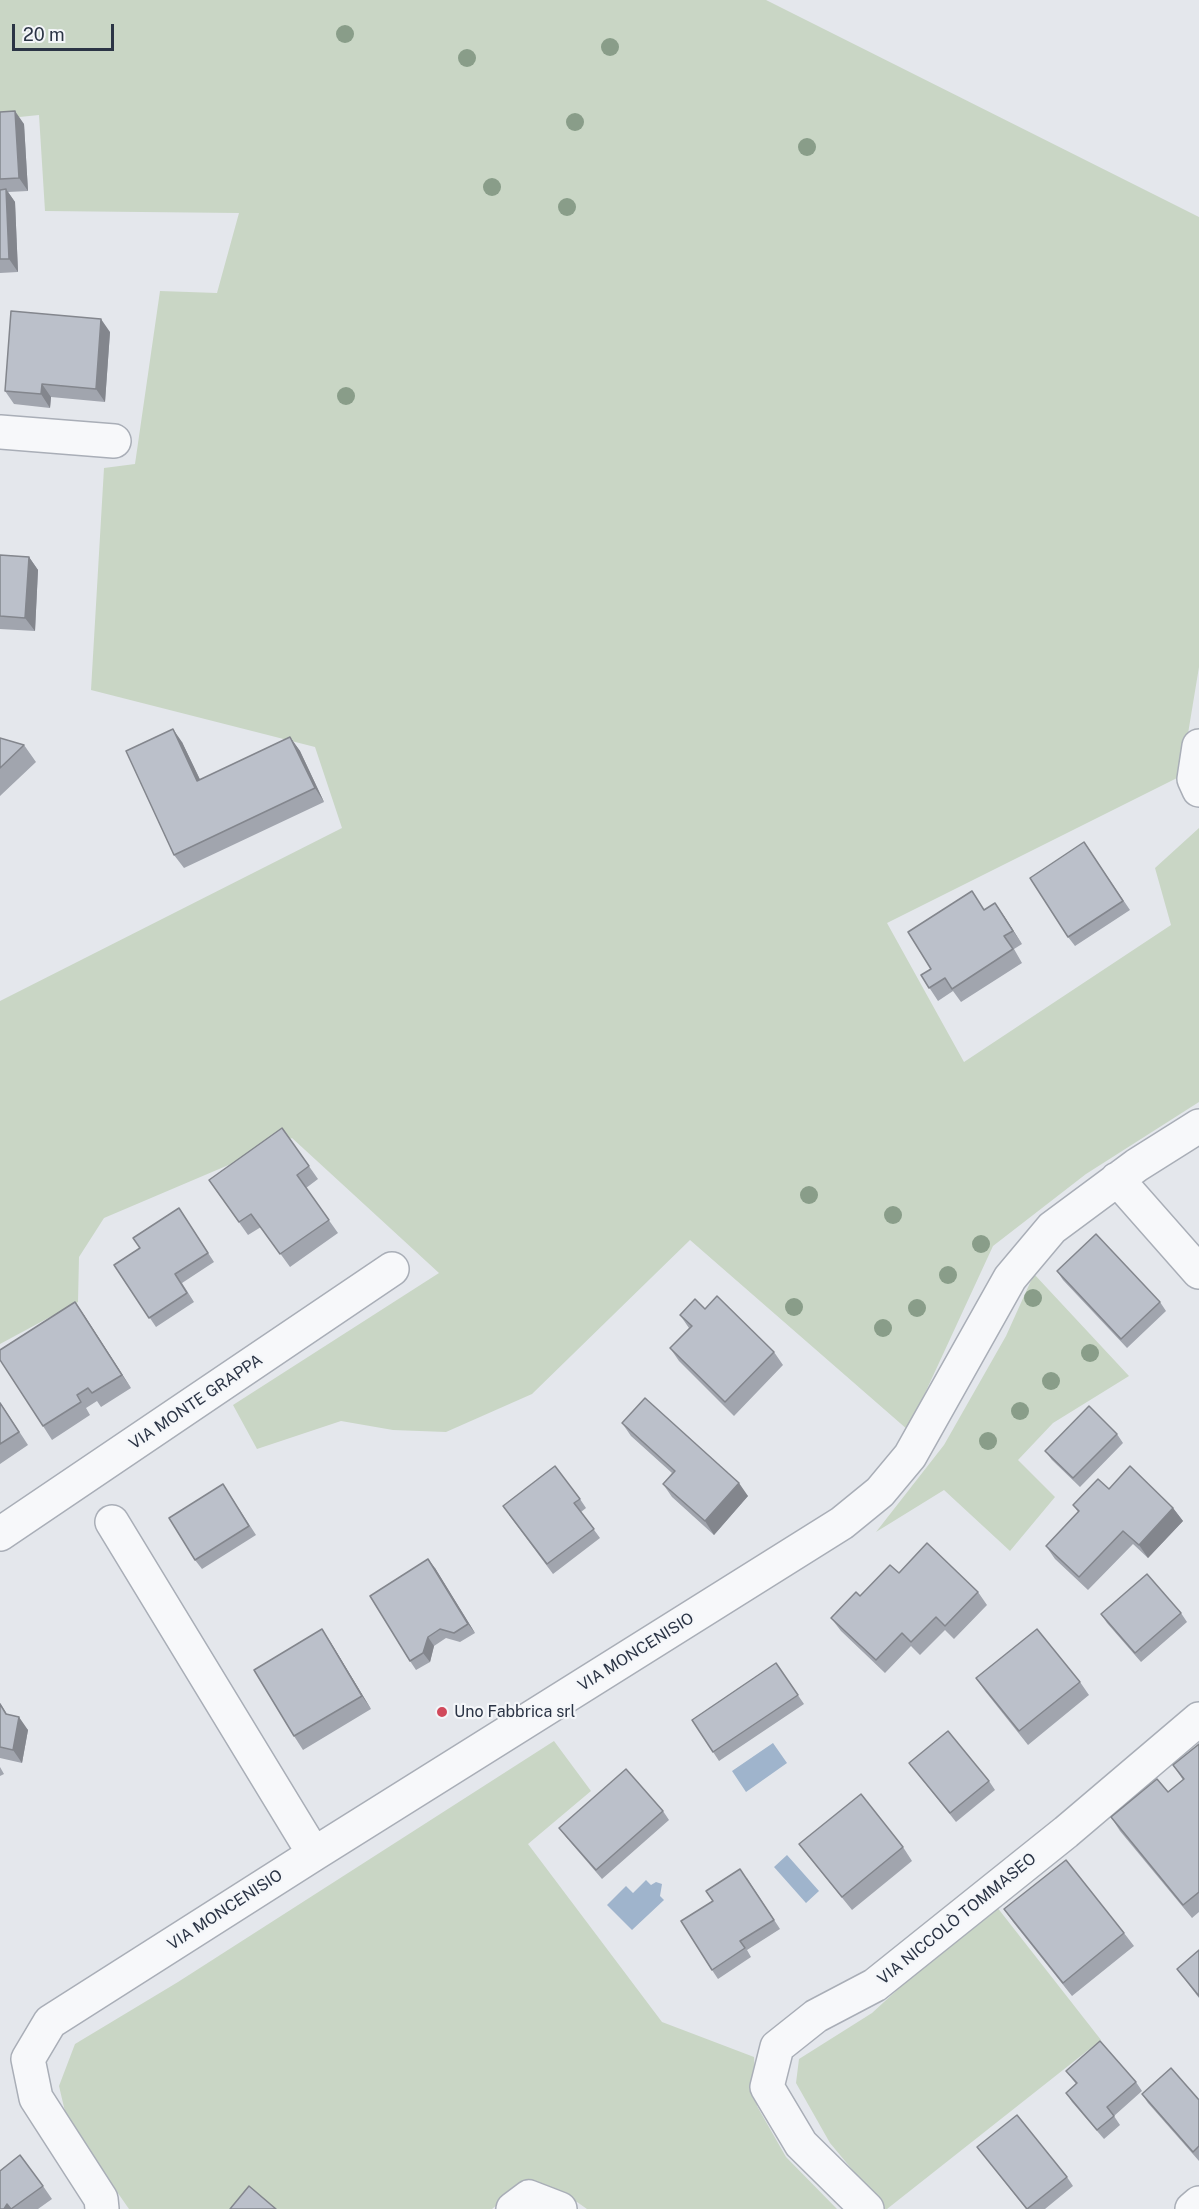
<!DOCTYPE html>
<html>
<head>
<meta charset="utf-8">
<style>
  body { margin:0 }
  #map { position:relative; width:1199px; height:2209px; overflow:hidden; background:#e4e7ec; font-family:"Public Sans",sans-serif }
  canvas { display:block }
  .scale { position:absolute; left:12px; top:24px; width:102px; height:27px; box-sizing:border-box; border:3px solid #2b3445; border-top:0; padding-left:8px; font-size:18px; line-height:21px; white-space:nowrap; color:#2b3445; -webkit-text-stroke:4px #f4f6f9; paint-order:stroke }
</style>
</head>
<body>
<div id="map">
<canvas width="1199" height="2209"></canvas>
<div class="scale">20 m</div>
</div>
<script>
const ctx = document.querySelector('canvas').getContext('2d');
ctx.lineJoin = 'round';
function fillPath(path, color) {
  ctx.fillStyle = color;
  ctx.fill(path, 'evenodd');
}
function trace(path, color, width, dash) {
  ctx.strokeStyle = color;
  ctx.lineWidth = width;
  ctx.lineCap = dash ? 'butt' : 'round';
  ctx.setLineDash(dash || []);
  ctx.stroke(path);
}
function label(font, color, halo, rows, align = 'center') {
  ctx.font = font + ' "Public Sans",sans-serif';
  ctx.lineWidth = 4.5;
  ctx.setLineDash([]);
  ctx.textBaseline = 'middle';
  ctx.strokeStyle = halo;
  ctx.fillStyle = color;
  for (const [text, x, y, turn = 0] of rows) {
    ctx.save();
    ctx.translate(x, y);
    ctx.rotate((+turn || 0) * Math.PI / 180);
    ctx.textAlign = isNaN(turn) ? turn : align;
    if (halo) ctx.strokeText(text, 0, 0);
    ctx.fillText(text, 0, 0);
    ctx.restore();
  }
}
const green = new Path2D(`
  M0 0H766L1199 217V667L1181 776 887 923 964 1062 1171 925 1155 868 1199 828V1102L1086 1174 993 1246 908 1430 690 1240 532 1394 446 1432 393 1430 341 1421 257 1449 233 1405 439 1273 292 1138 104 1218 79 1257 78 1302 0 1344V1001L342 828 315 747 91 690 104 468 135 464 160 291 217 293 239 213 45 211 39 115 0 119Z
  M1034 1274 1129 1376 1053 1423 1018 1460 1055 1497 1010 1551 944 1490 876 1532 944 1445 1006 1336Z
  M554 1741 591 1791 528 1844 662 2022 754 2057 757 2106 786 2157 837 2209H587L577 2202 518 2188 492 2209H129L67 2120 59 2086 75 2044 178 1982Z
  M993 1902 1101 2040 887 2209H885L830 2143 796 2083 799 2059 872 2013Z`);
const water = new Path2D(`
  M773 1743 787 1763 746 1792 732 1771Z
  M787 1855 819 1891 806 1903 774 1867Z
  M646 1880 651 1885 656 1882 662 1884 660 1896 664 1900 632 1930 607 1905 626 1886 633 1893Z`);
const minor = new Path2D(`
  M0 432 114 441
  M1199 746 1194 779 1199 790
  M1117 1179 1199 1272
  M112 1522 314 1854
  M0 1534 392 1269
  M102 2209 101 2199 36 2098 28 2059 50 2022 314 1854 842 1523 880 1492 910 1456 1010 1278 1052 1228 1137 1165 1199 1126
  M513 2209 529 2197 560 2209
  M867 2209 801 2144 767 2087 777 2047 816 2016 875 1985 1066 1832 1199 1719
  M1192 2209 1199 2203`);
const trees = [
  [345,34],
  [610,47],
  [467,58],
  [575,122],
  [807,147],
  [492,187],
  [567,207],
  [346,396],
  [809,1195],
  [893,1215],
  [981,1244],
  [948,1275],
  [1033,1298],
  [794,1307],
  [917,1308],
  [883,1328],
  [1090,1353],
  [1051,1381],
  [1020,1411],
  [988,1441]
];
const wall = new Path2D(`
  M0 112 24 124 28 191 8 192 15 202 18 272 0 273Z
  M110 332 105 402 51 397 50 408 14 404 5 391Z
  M0 555 29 557 38 570 35 631 0 629Z
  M290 737 300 751 324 802 184 868 174 855 182 742 200 780Z
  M0 738 24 745 36 762 0 796Z
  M1084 842 1130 910 1075 946 1068 937Z
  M985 909 1004 916 1022 944 1014 949 1022 963 961 1002 953 991 938 1001 921 975 931 969Z
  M282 1128 318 1179 306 1188 338 1233 290 1267 261 1227 248 1235 209 1180Z
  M179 1208 214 1262 182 1283 194 1302 156 1327 114 1265 140 1248Z
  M1057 1271 1160 1302 1166 1311 1127 1348 1063 1280Z
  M705 1309 774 1352 783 1365 734 1416 679 1361 670 1348 689 1328 680 1315Z
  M84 1315 131 1388 101 1407 97 1401 86 1408 90 1415 52 1440 43 1426Z
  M0 1402 28 1445 0 1464Z
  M622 1423 748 1496 714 1535 672 1497 663 1484 672 1473 631 1436Z
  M1117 1434 1123 1443 1080 1487 1052 1460 1045 1451Z
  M223 1484 256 1535 202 1569 195 1560Z
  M1109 1489 1173 1508 1183 1521 1148 1558 1133 1544 1088 1590 1055 1559 1046 1546 1078 1512 1073 1505Z
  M580 1499 586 1508 581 1512 600 1538 553 1574 509 1515Z
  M435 1568 475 1633 460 1642 446 1638 434 1646 430 1662 416 1670 410 1661Z
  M899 1573 978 1592 987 1605 954 1639 945 1630 920 1655 911 1646 885 1673 841 1631 831 1618 860 1596Z
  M1181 1613 1187 1622 1141 1662 1107 1623 1101 1614Z
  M322 1629 331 1643 371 1709 303 1750 294 1736Z
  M776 1663 804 1704 719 1761 692 1720Z
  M976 1678 1080 1682 1089 1695 1028 1745 985 1691Z
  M0 1703 7 1714 28 1730 22 1763 0 1758Z
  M1199 1744V1912L1192 1918 1120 1831 1111 1817 1168 1792 1183 1780 1173 1765Z
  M909 1763 989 1781 995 1790 956 1822Z
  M0 1767 4 1774 0 1776Z
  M663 1811 669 1820 602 1879 566 1837 559 1828Z
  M799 1844 903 1847 912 1861 852 1910 809 1857Z
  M747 1878 780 1929 747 1950 751 1957 718 1979 712 1970 713 1901Z
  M1004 1909 1124 1933 1134 1946 1072 1996 1013 1922Z
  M1199 1950V1998L1177 1969Z
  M1066 2071 1136 2082 1142 2091 1114 2116 1120 2125 1104 2139 1072 2102 1066 2093 1076 2084Z
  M1142 2094 1199 2100V2161L1148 2103Z
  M977 2147 1067 2177 1073 2186 1045 2209H1026Z
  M43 2186 52 2199 38 2209H0Z`);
const shadedWall = new Path2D(`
  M15 111 24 124 28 191 19 178Z
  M6 189 15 202 18 272 9 259Z
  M101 319 110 332 105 402 96 389Z
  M42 384 51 397 50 408 41 394Z
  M29 557 38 570 35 631 25 618Z
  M173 729 182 742 207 794 197 781Z
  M290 737 300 751 324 802 315 788Z
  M995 903 1004 916 1022 944 1013 931Z
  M75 1302 84 1315 131 1388 122 1375Z
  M739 1483 748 1496 714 1535 705 1521Z
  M1173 1508 1183 1521 1148 1558 1139 1545Z
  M428 1559 435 1568 475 1633 468 1624Z
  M322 1629 331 1643 371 1709 362 1696Z
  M428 1637 434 1646 430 1662 423 1653Z
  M19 1717 28 1730 22 1763 13 1750Z
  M7 2204 11 2209H4Z`);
const building = new Path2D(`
  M15 111 19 178 0 179V112Z
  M6 189 9 259H0V190Z
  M11 311 101 319 96 389 42 384 41 394 5 391Z
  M0 555 29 557 25 618 0 616Z
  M173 729 197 781 290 737 315 788 174 855 126 751Z
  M0 738 24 745 0 768Z
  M1084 842 1123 901 1068 937 1030 878Z
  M972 891 984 910 995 903 1013 931 1004 936 1013 949 952 989 945 978 929 988 921 975 931 969 908 932Z
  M282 1128 309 1166 297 1175 329 1220 280 1254 251 1214 239 1222 209 1180Z
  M179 1208 208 1253 175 1274 187 1293 149 1318 114 1265 140 1248 133 1238Z
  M1096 1234 1160 1302 1121 1339 1057 1271Z
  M717 1296 774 1352 725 1402 670 1348 692 1326 680 1315 695 1299 705 1309Z
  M75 1302 122 1375 92 1393 88 1388 77 1395 81 1402 43 1426 0 1360V1350Z
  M645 1398 739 1483 705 1521 663 1484 675 1471 622 1423Z
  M0 1403 19 1432 0 1444Z
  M1089 1406 1117 1434 1073 1478 1045 1451Z
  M555 1466 580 1499 574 1503 594 1529 547 1564 503 1506Z
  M1130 1466 1173 1508 1139 1545 1123 1531 1079 1577 1046 1546 1079 1511 1073 1505 1098 1479 1109 1489Z
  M223 1484 249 1526 195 1560 169 1518Z
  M927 1543 978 1592 945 1626 936 1617 911 1642 902 1633 876 1660 831 1618 856 1592 860 1596 890 1565 899 1573Z
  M428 1559 468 1624 454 1633 440 1629 428 1637 423 1653 410 1661 370 1596Z
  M1147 1574 1181 1613 1135 1653 1101 1614Z
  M322 1629 362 1696 294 1736 254 1670Z
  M1037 1629 1080 1682 1019 1731 976 1678Z
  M776 1663 798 1695 713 1752 692 1720Z
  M0 1704 6 1714 19 1717 13 1750 0 1747Z
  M948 1731 989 1781 950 1813 909 1763Z
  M1199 1744V1892L1183 1905 1111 1817 1157 1779 1168 1792 1184 1779 1173 1765Z
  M626 1769 663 1811 596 1870 559 1828Z
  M861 1794 903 1847 842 1897 799 1844Z
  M1066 1860 1124 1933 1063 1983 1004 1909Z
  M740 1869 774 1920 740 1941 745 1948 712 1970 681 1921 713 1901 706 1891Z
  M1199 1950V1996L1177 1969Z
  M1100 2041 1136 2082 1107 2107 1114 2116 1097 2130 1066 2093 1077 2083 1066 2071Z
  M1171 2068 1199 2100V2146L1193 2152 1142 2094Z
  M1017 2115 1067 2177 1027 2209 977 2147Z
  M20 2155 43 2186 11 2209 7 2204 4 2209H0V2171Z
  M249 2186 276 2209H230Z`);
const markers = [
  [442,1712,6,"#d1495b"]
];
const streetNames = [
  ["VIA MONTE GRAPPA",196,1402,-34],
  ["VIA MONCENISIO",636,1652,-32],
  ["VIA MONCENISIO",225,1910,-33],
  ["VIA NICCOLÒ TOMMASEO",957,1919,-39]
];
const poiNames = [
  ["Uno Fabbrica srl",454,1712]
];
fillPath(green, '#c9d6c5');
fillPath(water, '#9fb4cc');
trace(minor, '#a9aeb7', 36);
trace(minor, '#f7f8fa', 33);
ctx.fillStyle = '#899d89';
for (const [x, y] of trees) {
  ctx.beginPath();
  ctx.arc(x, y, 9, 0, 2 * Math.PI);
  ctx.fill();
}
fillPath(wall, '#a1a5ae');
fillPath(shadedWall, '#83868d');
fillPath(building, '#bbc0ca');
trace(building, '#83868d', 1.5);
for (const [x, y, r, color] of markers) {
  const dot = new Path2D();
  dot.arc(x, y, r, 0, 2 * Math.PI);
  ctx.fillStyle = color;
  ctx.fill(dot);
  trace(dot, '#f4f6f9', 2);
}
label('16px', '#2b3445', '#f4f6f9', streetNames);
label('16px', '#2b3445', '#f4f6f9', poiNames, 'left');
</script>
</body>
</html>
